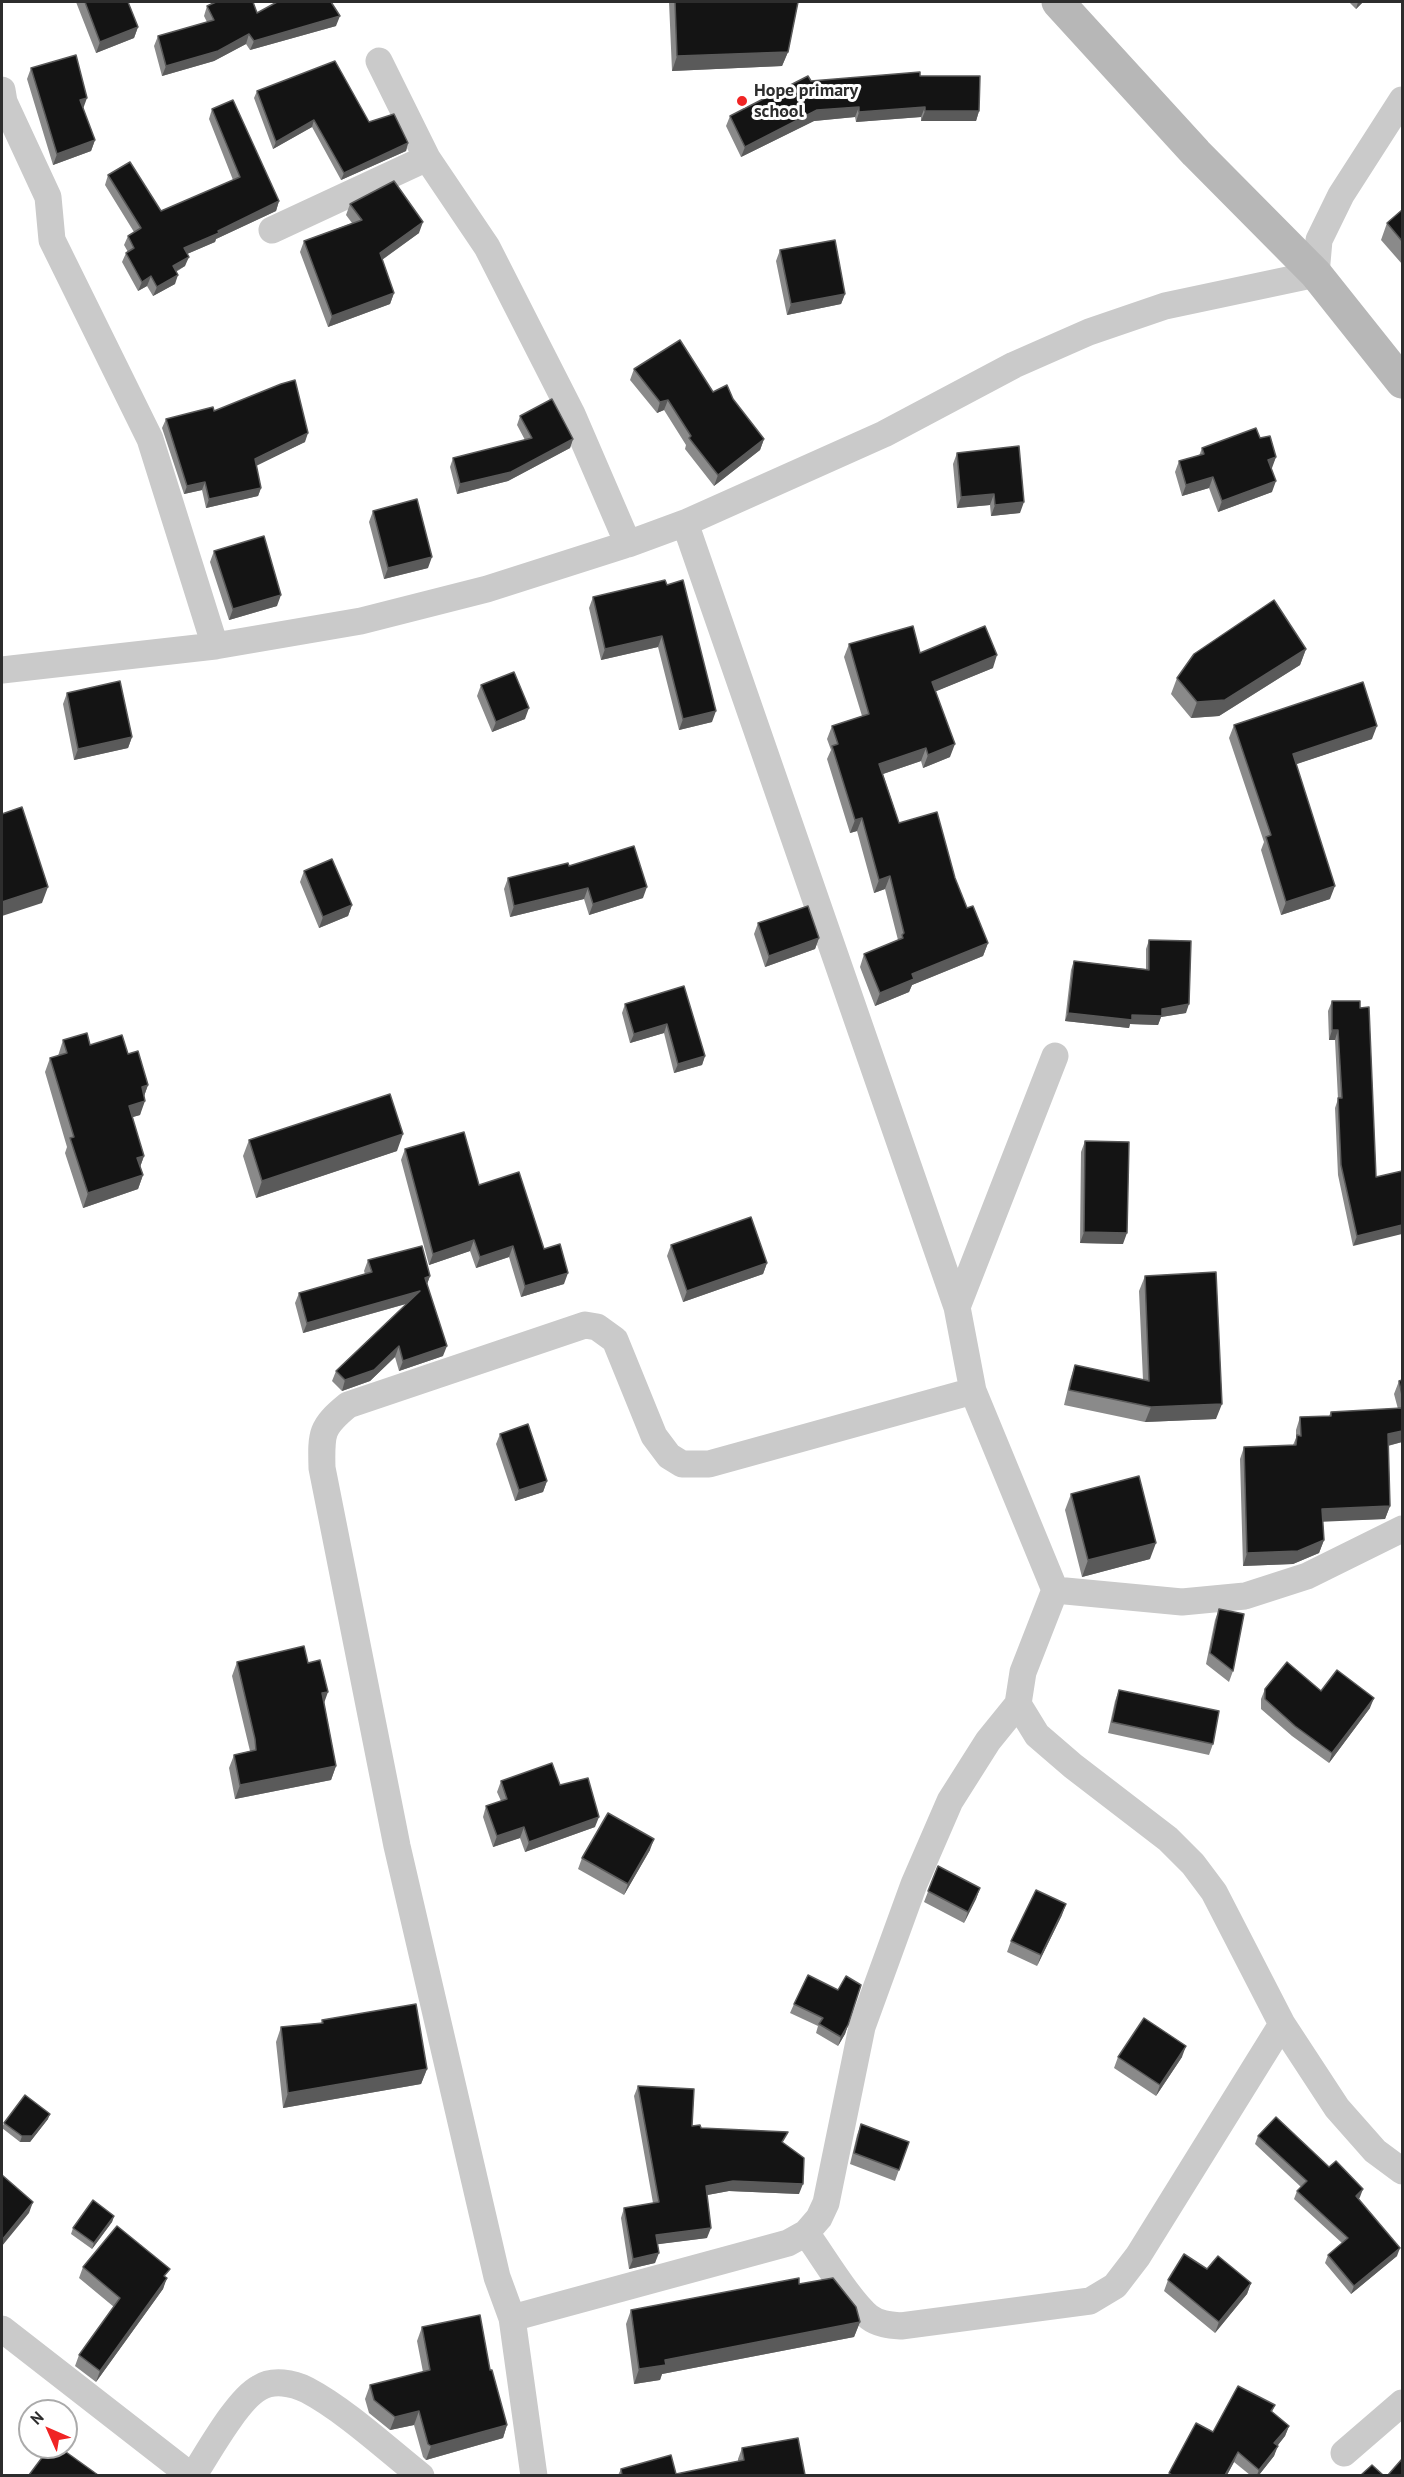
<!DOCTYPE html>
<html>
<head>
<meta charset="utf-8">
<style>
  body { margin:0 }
  #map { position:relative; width:1404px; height:2477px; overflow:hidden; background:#fff; font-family:"PT Sans",sans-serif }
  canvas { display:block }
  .frame { position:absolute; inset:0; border:3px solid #2d2d2d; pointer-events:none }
  .north { position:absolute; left:18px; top:2399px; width:60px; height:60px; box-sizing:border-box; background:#fff; border:2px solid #ababab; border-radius:50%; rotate:315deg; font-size:16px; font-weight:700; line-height:24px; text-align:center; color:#2d2d2d }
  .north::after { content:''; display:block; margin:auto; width:21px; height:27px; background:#f02424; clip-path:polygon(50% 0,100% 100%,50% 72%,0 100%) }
</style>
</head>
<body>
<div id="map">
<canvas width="1404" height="2477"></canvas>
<div class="frame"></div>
<div class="north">N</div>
</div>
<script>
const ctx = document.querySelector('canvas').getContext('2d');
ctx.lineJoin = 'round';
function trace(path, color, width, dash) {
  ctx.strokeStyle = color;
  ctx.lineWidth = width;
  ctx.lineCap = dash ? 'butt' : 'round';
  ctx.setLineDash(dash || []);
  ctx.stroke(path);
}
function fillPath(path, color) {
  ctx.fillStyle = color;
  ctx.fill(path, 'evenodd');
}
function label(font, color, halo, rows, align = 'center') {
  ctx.font = font + ' "PT Sans",sans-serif';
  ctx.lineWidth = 6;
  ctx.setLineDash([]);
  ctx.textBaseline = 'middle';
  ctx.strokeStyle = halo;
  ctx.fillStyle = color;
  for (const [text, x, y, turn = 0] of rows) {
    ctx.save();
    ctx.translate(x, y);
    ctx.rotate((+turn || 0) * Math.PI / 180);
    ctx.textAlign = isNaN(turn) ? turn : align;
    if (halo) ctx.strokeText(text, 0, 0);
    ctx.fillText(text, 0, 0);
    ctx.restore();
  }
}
const street = new Path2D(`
  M379 61 427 158 487 247 572 414 628 544
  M2 90 4 102 48 197 52 240 150 439 215 646
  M272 230 427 158
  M685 523 957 1307 973 1391 1055 1590 1023 1672 1018 1704 1037 1735 1073 1766 1168 1839 1193 1864 1214 1892 1282 2024 1337 2108 1375 2151 1402 2171
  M2 670 215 646 361 621 487 589 628 544 685 523 884 434 1014 365 1089 332 1165 306 1316 274 1319 240 1341 195 1402 100
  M957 1307 1055 1056
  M1055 1590 1182 1602 1245 1596 1307 1576 1402 1529
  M806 2233C823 2256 848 2299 869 2317 878 2324 889 2325 901 2326L1090 2301 1115 2286 1138 2256 1282 2024
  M512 2318 788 2243 806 2233 819 2218 826 2203 862 2027 914 1884 950 1801 988 1741 1018 1704
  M2 2329 191 2476
  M1344 2453 1402 2403
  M193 2476C208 2453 237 2400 259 2388 273 2379 293 2383 307 2390 345 2410 387 2449 421 2476
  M534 2476 512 2318 497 2277 397 1846 322 1468C321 1433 321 1427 348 1405L585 1325 597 1327 615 1340 654 1436 669 1456 682 1464H709L973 1391`);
const secondary = new Path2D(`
  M1058 2 1196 153 1316 274 1402 382`);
const wall = new Path2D(`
  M76 2H128L138 27 134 38 96 53Z
  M210 2H253L257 13 336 26 250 50 246 44 214 61 162 76 154 46 158 36 207 22 204 16 207 6 211 4Z
  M669 2H798L788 52 782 66 672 71Z
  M1349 2H1363L1356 9Z
  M31 68 83 109 95 140 91 151 53 165 27 79Z
  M920 76 979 111 976 121H921V117L856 122 855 117 814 121 741 157 726 126 730 116 811 81Z
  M257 91 369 122 408 143 406 151 341 180 312 127 273 149 254 98Z
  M212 109 279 201 276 211 216 239 215 242 187 254 185 266 176 272 175 284 153 296 147 286 138 291 122 262 126 253 128 252 124 245 128 236 134 232 105 185 108 175 161 211 233 180 209 119Z
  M350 204 419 233 382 260 394 293 390 304 328 327 300 252 304 241 352 223 346 215Z
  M1402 210V264L1381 240 1387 223Z
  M780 250 845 294 841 304 787 315 776 261Z
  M634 369 713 392 764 439 760 450 714 486 685 449 686 445 664 410 657 413 630 380Z
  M214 411 305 442 256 465 261 488 258 496 206 508 202 490 184 494 162 428 166 419Z
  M520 416 573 439 570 448 508 481 457 494 450 467 453 458 525 440 517 425Z
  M1260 438 1276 457 1271 468 1272 492 1218 512 1209 488 1182 496 1175 472 1179 461 1199 456 1202 448Z
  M957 453 1020 513 991 516 990 505 957 508 953 464Z
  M373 511 428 568 384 579 369 522Z
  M214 551 277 606 229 620 210 562Z
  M665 580 712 722 679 730 658 647 601 660 589 608 593 597Z
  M849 644 920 653 993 668 936 691 950 757 923 768 921 761 883 774 899 823 955 878 967 908 988 943 983 956 912 985 909 992 875 1006 860 967 864 954 898 940 885 889 874 893 857 831 850 833 827 759 831 750 827 739 832 726 862 716 844 657Z
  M1306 649 1300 665 1219 716 1191 718 1171 694 1177 678Z
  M481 685 525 719 492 732 477 696Z
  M67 693 132 737 128 748 74 760 63 704Z
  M1234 725 1372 739 1296 764 1330 899 1281 915 1261 850 1264 842 1229 738Z
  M569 866 643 898 589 915 584 899 510 917 504 889 508 878Z
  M304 871 352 905 348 916 319 928 300 882Z
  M758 923 819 938 815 949 765 967 754 934Z
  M1149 940 1186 1013 1161 1017 1158 1025 1130 1024 1129 1028 1065 1021 1071 970 1074 961 1146 969V949Z
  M684 986 705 1056 702 1065 674 1073 664 1033 630 1043 622 1013 625 1004Z
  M1332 1001 1360 1008 1376 1177 1402 1171 1353 1246 1338 1175 1335 1108 1338 1099 1335 1040H1329L1328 1011Z
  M63 1040 90 1045 128 1054 148 1085 144 1096 140 1115 132 1117 144 1156 140 1167 143 1175 138 1189 83 1208 65 1153 67 1147 45 1072 50 1058 58 1056Z
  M249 1140 397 1151 256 1198 243 1156Z
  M1085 1141 1123 1244 1080 1243 1081 1152Z
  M405 1149 479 1185 544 1249 564 1284 521 1297 509 1257 476 1268 470 1251 429 1265 401 1160Z
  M671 1245 767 1263 763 1274 683 1302 667 1256Z
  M368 1260 430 1276 427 1284 443 1356 399 1371 395 1357 370 1381 342 1391 332 1381 336 1371 406 1304 303 1333 295 1303 299 1293 365 1274 364 1271Z
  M1145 1276 1216 1419 1145 1422 1064 1405 1070 1380 1075 1365 1143 1380 1139 1291Z
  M1402 1380V1442L1388 1446 1390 1506 1385 1519 1322 1521 1324 1540 1319 1553 1293 1564 1243 1566 1240 1459 1244 1447 1293 1445 1296 1438V1430L1300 1417 1329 1416 1331 1412 1398 1409 1394 1394 1399 1381Z
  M500 1434 547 1481 543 1492 515 1501 496 1444Z
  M1071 1494 1150 1559 1082 1577 1065 1510Z
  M1219 1609 1233 1671 1229 1682 1206 1664 1215 1620Z
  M237 1662 308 1663 324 1702 336 1766 331 1780 235 1799 229 1768 234 1755 250 1751 232 1676Z
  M1265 1689 1370 1708 1329 1763 1292 1736 1261 1709V1699Z
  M1119 1690 1213 1744 1209 1755 1108 1733 1115 1701Z
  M501 1781 560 1785 595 1827 525 1852 520 1838 493 1847 483 1817 486 1806 501 1801 497 1792Z
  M650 1850 624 1895 578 1869 582 1858Z
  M938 1866 980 1888 976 1899 964 1923 924 1902Z
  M1062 1915 1037 1966 1007 1952 1011 1941Z
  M838 1990 848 2025 845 2034 838 2046 816 2033 818 2026 790 2013 794 2004Z
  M322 2020 427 2069 421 2084 283 2108 276 2042 281 2027 321 2023Z
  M1118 2057H1182L1156 2096 1114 2068Z
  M638 2086 692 2126 783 2143 799 2194 729 2191 707 2195V2238L658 2244 655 2263 629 2269 621 2218 624 2208 653 2203 634 2096Z
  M48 2119 30 2142H20L2 2128 4 2123Z
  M861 2124 909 2142 895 2181 850 2164 857 2135Z
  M1258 2136 1360 2197 1359 2199 1397 2256 1351 2294 1325 2263 1328 2255 1342 2243 1294 2199 1297 2191 1301 2187 1255 2144Z
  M114 2216 112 2222 92 2249 71 2234 73 2228Z
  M83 2267 166 2278 163 2289 96 2382 75 2366 79 2355 114 2307 79 2278Z
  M1207 2269 1251 2283 1247 2294 1215 2333 1164 2291 1168 2280Z
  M799 2284 860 2322 854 2337 662 2374 660 2380 634 2384 626 2324 631 2310Z
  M422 2327 490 2370 507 2425 503 2438 426 2460 423 2457 414 2425 390 2430 369 2413 365 2399 370 2385 423 2372 417 2341Z
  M1275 2405 1272 2412 1289 2426 1285 2436 1277 2446 1274 2456 1259 2475H1250L1234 2462 1227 2475H1168L1196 2423 1213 2432Z
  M742 2448 805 2475H618L621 2469 676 2474 738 2461V2459Z`);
const shadedWall = new Path2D(`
  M1358 2H1363L1356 9Z
  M340 16 336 26 250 50 254 41Z
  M138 27 134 38 96 53 100 42Z
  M249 34 246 44 214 61 162 76 166 66Z
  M788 52 782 66 672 71 677 56Z
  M87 98 83 109 80 100Z
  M859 107 855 117 814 121 741 157 745 147 817 110Z
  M925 107 921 117 856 122 859 112Z
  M925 111H979L976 121H921Z
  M314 120 312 127 273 149 276 142Z
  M95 140 91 151 53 165 57 154Z
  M408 143 406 151 341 180 344 173Z
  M279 201 276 211 216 239 215 242 180 257 184 248Z
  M423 222 419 233 376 264 380 253Z
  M189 257 185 266 169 275 173 266Z
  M178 275 175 284 153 296 157 287Z
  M151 276 147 286 138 291 142 282Z
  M394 293 390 304 328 327 332 316Z
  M845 294 841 304 787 315 791 304Z
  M668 400 664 410 657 413 660 402Z
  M308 433 305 442 252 468 255 459Z
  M573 439 570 448 508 481 457 494 460 484Z
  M764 439 760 450 714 486 718 475Z
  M1276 457 1272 468 1264 470 1268 460Z
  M1213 477 1209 488 1182 496 1186 485Z
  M1276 481 1272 492 1218 512 1222 501Z
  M205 482 202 490 184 494 187 486Z
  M261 488 258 496 206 508 209 499Z
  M994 494 990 505 957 508 961 497Z
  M1024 502 1020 513 991 516 995 505Z
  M432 557 428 568 384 579 388 568Z
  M281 595 277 606 229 620 233 609Z
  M662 636 658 647 601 660 605 649Z
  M1306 649 1300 665 1219 716 1191 718 1197 702Z
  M997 655 993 668 927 695 932 682Z
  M529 708 525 719 492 732 496 722Z
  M716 711 712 722 679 730 683 719Z
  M1377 726 1372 739 1288 767 1293 754Z
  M132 737 128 748 74 760 78 749Z
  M955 744 950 757 923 768 928 755Z
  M926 748 921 761 874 777 879 764Z
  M862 818 857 831 850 833 855 820Z
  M890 876 885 889 874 893 879 880Z
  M1335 886 1330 899 1281 915 1286 902Z
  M48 887 42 903 2 916V902Z
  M647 887 643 898 589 915 593 904Z
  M588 888 584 899 510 917 514 906Z
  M352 905 348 916 319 928 323 917Z
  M819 938 815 949 765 967 769 956Z
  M988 943 983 956 912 985 909 992 875 1006 880 993 912 974Z
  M1189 1004 1186 1013 1161 1017 1158 1025 1130 1024 1129 1028 1065 1021 1068 1013 1132 1015Z
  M667 1024 664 1033 630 1043 634 1034Z
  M1332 1030H1338L1335 1040H1329Z
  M705 1056 702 1065 674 1073 678 1064Z
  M148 1085 143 1099 142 1087Z
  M145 1101 140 1115 123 1120 129 1106Z
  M403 1134 397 1151 256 1198 262 1181Z
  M144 1156 139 1170 137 1158Z
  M143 1175 138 1189 83 1208 88 1193Z
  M1402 1225V1234L1353 1246 1357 1236Z
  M1084 1232 1127 1233 1123 1244 1080 1243Z
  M474 1240 470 1251 429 1265 433 1254Z
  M513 1246 509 1257 476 1268 480 1257Z
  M767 1263 763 1274 683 1302 687 1291Z
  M568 1273 564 1284 521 1297 525 1286Z
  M430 1276 426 1287 425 1278Z
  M420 1291 416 1301 303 1333 307 1323Z
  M399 1346 395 1357 370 1381 342 1391 345 1380Z
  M447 1346 443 1356 399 1371 403 1361Z
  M1222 1404 1216 1419 1145 1422 1151 1407Z
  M1402 1431V1442L1383 1447 1388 1434Z
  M547 1481 543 1492 515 1501 519 1490Z
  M1390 1506 1385 1519 1317 1522 1322 1509Z
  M1324 1540 1319 1553 1293 1564 1243 1566 1247 1553Z
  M1156 1543 1150 1559 1082 1577 1088 1560Z
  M328 1692 323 1706 322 1693Z
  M1374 1698 1370 1708 1329 1763 1332 1753Z
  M336 1766 331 1780 235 1799 240 1785Z
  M599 1817 595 1827 525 1852 529 1842Z
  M524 1827 520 1838 493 1847 497 1836Z
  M654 1839 650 1850 624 1895 628 1884Z
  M980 1888 976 1899 964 1923 968 1912Z
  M1066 1904 1062 1915 1037 1966 1041 1955Z
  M848 2025 845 2034 838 2046 841 2037Z
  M1186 2046 1182 2057 1156 2096 1160 2085Z
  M427 2069 421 2084 283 2108 288 2093Z
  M50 2114 48 2119 30 2142H20L22 2136Z
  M733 2181 803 2184 799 2194 729 2191 702 2196 706 2186Z
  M1363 2189 1360 2197 1353 2204 1356 2196Z
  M33 2202 29 2213 2 2246V2240Z
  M114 2216 112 2222 92 2249 94 2243Z
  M711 2228 707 2238 652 2245 656 2235Z
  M1400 2248 1397 2256 1351 2294 1354 2286Z
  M659 2253 655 2263 629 2269 633 2259Z
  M167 2278 163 2289 96 2382 100 2371Z
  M1251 2283 1247 2294 1215 2333 1219 2322Z
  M860 2322 854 2337 662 2374 660 2380 634 2384 639 2369 665 2360Z
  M419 2411 414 2425 390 2430 395 2417Z
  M507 2425 503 2438 426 2460 431 2446Z
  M1289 2426 1285 2436 1271 2454 1274 2443Z
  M1278 2446 1274 2456 1259 2475H1257L1259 2470Z
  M1238 2452 1234 2462 1227 2475H1225Z`);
const building = new Path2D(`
  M85 2H128L138 27 100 42Z
  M216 2H253L257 13 277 2H331L340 16 254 41 249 34 218 51 166 66 158 36 214 20 207 6Z
  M675 2H798L788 52 677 56Z
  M76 55 87 98 80 100 95 140 57 154 31 68Z
  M335 61 369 122 394 114 408 143 344 173 314 120 276 142 257 91Z
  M920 72V76H980L979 111H925V107L859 112V107L817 110 745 147 730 116 808 76 811 81Z
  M233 100 279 201 218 231 219 233 184 248 189 257 173 266 178 275 157 287 151 276 142 282 126 253 134 248 128 236 141 228 108 175 130 162 161 211 240 177 212 109Z
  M394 181 423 222 380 253 394 293 332 316 304 241 362 220 350 204Z
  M1402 210V241L1387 223Z
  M835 240 845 294 791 304 780 250Z
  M680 340 713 392 727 385 733 399 764 439 718 475 689 438 691 436 668 400 660 402 634 369Z
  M295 380 308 433 255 459 261 488 209 499 205 482 187 486 166 419 213 407 214 411 281 384Z
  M552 399 573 439 511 472 460 484 453 458 532 438 520 416Z
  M1256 428 1260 438 1270 436 1276 457 1268 460 1276 481 1222 501 1213 477 1186 485 1179 461 1204 454 1202 448Z
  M1019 446 1024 502 995 505 994 494 961 497 957 453Z
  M417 499 432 557 388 568 373 511Z
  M264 536 281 595 233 609 214 551Z
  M665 580 667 585 683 580 716 711 683 719 662 636 605 649 593 597Z
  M1274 600 1306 649 1225 700 1197 702 1177 678 1194 654Z
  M913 626 920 653 985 626 997 655 932 682 955 744 928 755 926 748 879 764 899 823 937 812 955 878 967 908 973 906 988 943 912 974 914 979 880 993 864 954 903 938 902 935 904 933 890 876 879 880 862 818 855 820 832 746 838 744 832 726 869 714 849 644Z
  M514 672 529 708 496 722 481 685Z
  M120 681 132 737 78 749 67 693Z
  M1363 682 1377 726 1293 754 1335 886 1286 902 1266 837 1271 835 1234 725Z
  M22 807 48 887 2 902V814Z
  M634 846 647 887 593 904 588 888 514 906 508 878 568 863 569 866Z
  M332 859 352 905 323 917 304 871Z
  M808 906 819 938 769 956 758 923Z
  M1149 940 1191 941 1189 1004 1162 1009V1016L1132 1015V1020L1068 1013 1074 961 1149 970Z
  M684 986 705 1056 678 1064 667 1024 634 1034 625 1004Z
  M1332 1001H1360V1008L1369 1007 1376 1177 1402 1171V1225L1357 1236 1341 1165 1338 1098H1342L1338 1030H1332Z
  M87 1033 90 1045 122 1035 128 1054 138 1051 148 1085 142 1087 145 1101 129 1106 144 1156 137 1158 143 1175 88 1193 70 1138 74 1137 50 1058 67 1053 63 1040Z
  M390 1094 403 1134 262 1181 249 1140Z
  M464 1132 479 1185 519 1172 544 1249 560 1244 568 1273 525 1286 513 1246 480 1257 474 1240 433 1254 405 1149Z
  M1085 1141 1129 1142 1127 1233 1084 1232Z
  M751 1217 767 1263 687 1291 671 1245Z
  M422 1246 430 1276 425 1278 447 1346 403 1361 399 1346 374 1370 345 1380 336 1371 420 1291 307 1323 299 1293 372 1272 368 1260Z
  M1216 1272 1222 1404 1151 1407 1069 1390 1075 1365 1149 1381 1145 1276Z
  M1402 1380V1395L1399 1381Z
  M1402 1408V1431L1388 1434 1390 1506 1322 1509 1324 1540 1298 1551 1247 1553 1244 1447 1296 1445 1297 1435 1301 1436 1300 1417 1331 1416V1412Z
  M528 1424 547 1481 519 1490 500 1434Z
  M1139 1476 1156 1543 1088 1560 1071 1494Z
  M1219 1609 1244 1614 1233 1671 1210 1653Z
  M304 1646 308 1663 320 1660 328 1692 322 1693 336 1766 240 1785 234 1755 256 1750 255 1739 237 1662Z
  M1287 1662 1321 1691 1337 1670 1374 1698 1332 1753 1295 1726 1265 1699V1689Z
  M1119 1690 1219 1711 1213 1744 1112 1722Z
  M552 1763 560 1785 588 1778 599 1817 529 1842 524 1827 497 1836 486 1806 507 1799 501 1781Z
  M608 1813 654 1839 628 1884 582 1858Z
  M938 1866 980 1888 968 1912 928 1891Z
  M1036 1890 1066 1904 1041 1955 1011 1941Z
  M808 1975 838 1990 846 1976 861 1985 848 2025 841 2037 819 2024 823 2018 794 2004Z
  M416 2004 427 2069 288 2093 281 2027 323 2023 322 2020Z
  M1144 2018 1186 2046 1160 2085 1118 2057Z
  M638 2086 694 2089 692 2126 700 2125 701 2128 788 2132 782 2142 804 2158 803 2184 733 2181 706 2186 711 2228 656 2235 659 2253 633 2259 624 2208 659 2202Z
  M25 2095 50 2114 32 2136H22L4 2123Z
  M1276 2117 1329 2167 1336 2161 1363 2189 1356 2196 1400 2248 1354 2286 1328 2255 1348 2238 1297 2191 1307 2181 1258 2136Z
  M861 2124 909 2142 899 2170 854 2153Z
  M2 2175 33 2202 2 2240Z
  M93 2200 114 2216 94 2243 73 2228Z
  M117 2226 170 2269 164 2276 167 2278 100 2371 79 2355 120 2298 83 2267Z
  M1184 2254 1207 2269 1218 2256 1251 2283 1219 2322 1168 2280Z
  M799 2278V2284L833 2278 856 2307 860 2322 665 2360 666 2365 639 2369 631 2310Z
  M480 2315 490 2370H492L507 2425 431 2446 428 2444 419 2411 395 2417 374 2400 370 2385 430 2370 422 2327Z
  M1238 2386 1275 2405 1271 2411 1289 2426 1274 2443 1278 2446 1259 2470 1238 2452 1225 2475H1172L1169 2473 1196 2423 1213 2432Z
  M798 2438 805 2475H622L621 2469 671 2455 676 2474 744 2460 742 2448Z
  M50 2447H59L98 2475H29Z
  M1402 2459V2475H1388Z
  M1372 2465 1383 2475H1361Z`);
const markers = [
  [742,101,6,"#f02424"]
];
const poiNames = [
  ["Hope primary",754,91],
  ["school",754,112]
];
trace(street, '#cacaca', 27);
trace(secondary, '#b7b7b7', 33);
fillPath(wall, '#8a8a8a');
fillPath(shadedWall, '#5a5a5a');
fillPath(building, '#141414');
trace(building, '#5a5a5a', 1.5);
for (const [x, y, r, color] of markers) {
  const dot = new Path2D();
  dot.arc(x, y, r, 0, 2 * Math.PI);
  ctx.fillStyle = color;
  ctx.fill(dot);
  trace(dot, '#fff', 2);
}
label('bold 18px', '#2d2d2d', '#fff', poiNames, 'left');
</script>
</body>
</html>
